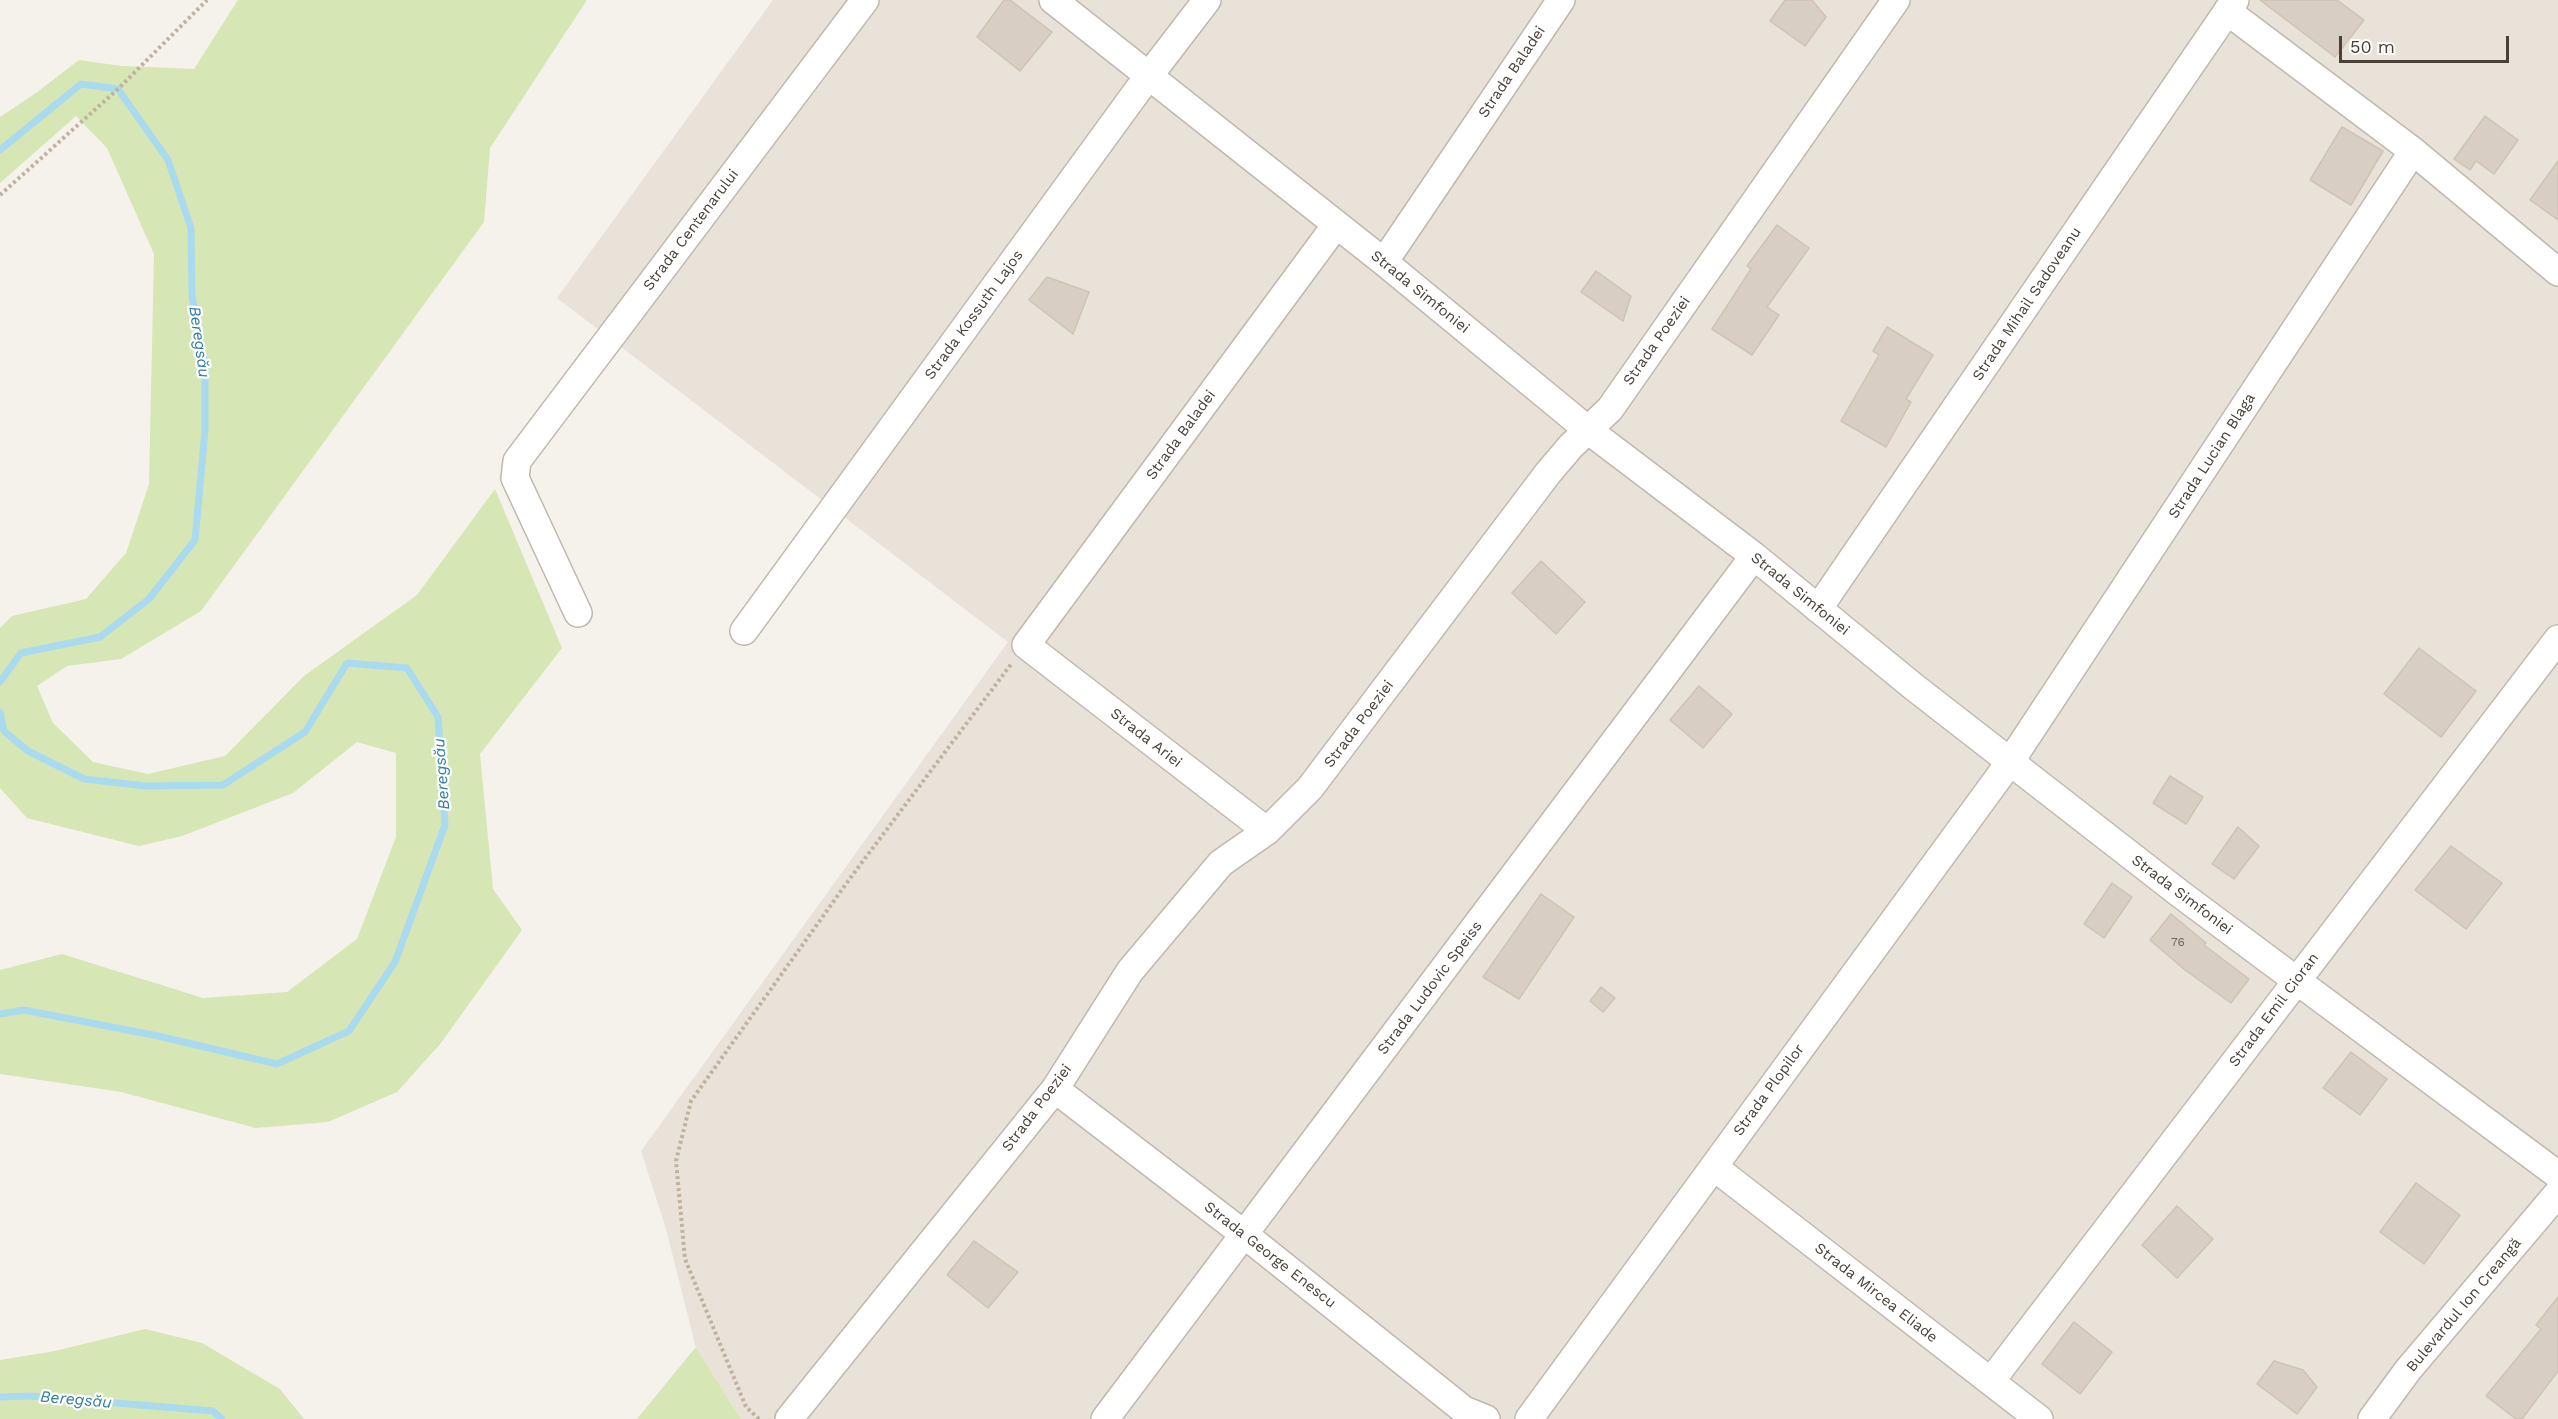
<!DOCTYPE html>
<html>
<head>
<meta charset="utf-8">
<style>
  body { margin:0 }
  #map { position:relative; width:2558px; height:1419px; overflow:hidden; background:#f5f1eb; font-family:"Work Sans",sans-serif }
  canvas { display:block }
  .scale { position:absolute; left:2339px; top:36px; width:170px; height:27px; box-sizing:border-box; border:3px solid #494139; border-top:0; padding-left:8px; font-size:18px; line-height:21px; white-space:nowrap; color:#494139; -webkit-text-stroke:4px #fff; paint-order:stroke }
</style>
</head>
<body>
<div id="map">
<canvas width="2558" height="1419"></canvas>
<div class="scale">50 m</div>
</div>
<script>
const ctx = document.querySelector('canvas').getContext('2d');
ctx.lineJoin = 'round';
function fillPath(path, color) {
  ctx.fillStyle = color;
  ctx.fill(path, 'evenodd');
}
function trace(path, color, width, dash) {
  ctx.strokeStyle = color;
  ctx.lineWidth = width;
  ctx.lineCap = dash ? 'butt' : 'round';
  ctx.setLineDash(dash || []);
  ctx.stroke(path);
}
function label(font, color, halo, rows, align = 'center') {
  ctx.font = font + ' "Work Sans",sans-serif';
  ctx.lineWidth = 4.5;
  ctx.setLineDash([]);
  ctx.textBaseline = 'middle';
  ctx.strokeStyle = halo;
  ctx.fillStyle = color;
  for (const [text, x, y, turn = 0] of rows) {
    ctx.save();
    ctx.translate(x, y);
    ctx.rotate((+turn || 0) * Math.PI / 180);
    ctx.textAlign = isNaN(turn) ? turn : align;
    if (halo) ctx.strokeText(text, 0, 0);
    ctx.fillText(text, 0, 0);
    ctx.restore();
  }
}
const residential = new Path2D(`
  M773 0H2558V1419H741L696 1348 666 1229 641 1151 1008 642 557 298Z`);
const green = new Path2D(`
  M238 0H587L490 148 484 222 201 611 121 659 67 666 37 686 53 723 93 762 148 774 225 756 304 676 417 595 495 489 562 648 480 754 493 889 522 930 441 1043 397 1092 328 1122 256 1128 121 1092 0 1074V970L62 954 203 998 287 992 357 939 396 837V753L357 742 293 793 182 836 139 846 27 818 0 788V628L12 616 86 599 126 553 149 484 154 254 107 148 76 116 0 183V117L36 93 79 60 121 66 194 69Z
  M145 1329 202 1343 280 1389 304 1419H0V1360L55 1351Z
  M696 1348 741 1419H637L695 1348Z`);
const stream = new Path2D(`
  M0 150 81 84 118 89 168 160 191 228 192 296 205 365V431L195 540 149 599 100 637 21 653 0 682
  M0 712 4 731 28 751 84 779 146 786 223 785 305 732 347 663 407 668 438 717 445 825 395 962 349 1031 277 1064 158 1036 24 1010 0 1014
  M0 1397 30 1396 213 1411 222 1419`);
const building = new Path2D(`
  M1004 0H1010L1052 32 1020 71 977 37Z
  M1785 0H1812L1826 17 1805 46 1770 21Z
  M2260 0H2337L2364 20 2335 57Z
  M2485 116 2518 140 2494 174 2476 161 2470 170 2454 159Z
  M2342 127 2383 151 2351 205 2310 180Z
  M2558 161V220L2530 200Z
  M1777 225 1809 248 1767 307 1779 315 1752 355 1712 329 1751 269 1747 266Z
  M1596 271 1631 296 1623 321 1581 292Z
  M1047 277 1089 292 1073 334 1029 300Z
  M1887 327 1933 355 1906 399 1911 402 1886 447 1841 421 1879 355 1873 351Z
  M1541 561 1585 602 1556 634 1512 593Z
  M2419 648 2476 691 2441 737 2384 694Z
  M1699 686 1732 714 1703 748 1670 720Z
  M2170 776 2203 797 2186 824 2153 803Z
  M2238 827 2259 846 2234 879 2212 864Z
  M2451 846 2502 883 2466 929 2415 890Z
  M2112 883 2132 897 2104 938 2084 924Z
  M1541 894 1574 917 1519 999 1483 977Z
  M2171 914 2206 943 2204 945 2249 979 2231 1003 2185 970 2150 940Z
  M1601 987 1615 998 1603 1012 1590 1001Z
  M2351 1052 2387 1079 2360 1115 2323 1088Z
  M2416 1183 2460 1215 2424 1264 2380 1232Z
  M2177 1206 2213 1239 2177 1278 2142 1245Z
  M974 1241 1018 1272 988 1308 947 1275Z
  M2558 1297V1371L2522 1419H2516L2486 1396 2541 1329 2536 1325Z
  M2074 1322 2112 1352 2080 1394 2042 1364Z
  M2274 1361 2303 1370 2317 1387 2297 1414 2257 1384Z`);
const path = new Path2D(`
  M0 195 118 89 207 0
  M759 1419 746 1407 685 1259 676 1161 691 1101 851 877 1012 663`);
const minor = new Path2D(`
  M1053 0 1384 262 1588 430 1754 556 1914 687 2179 893 2558 1175
  M2227 11 2413 151 2558 272
  M1384 262 1561 0
  M1818 609 2235 0
  M578 613 515 478 517 461 865 0
  M744 631 1138 90 1207 0
  M1267 831 1026 645 1336 225
  M1055 1089 1245 1235 1464 1410 1486 1419
  M1714 1167 2039 1419
  M1991 1381 2558 639
  M789 1419 1055 1089 1130 971 1221 863 1267 831 1310 788 1548 473 1571 446 1610 409 1896 0
  M1105 1419 1754 556
  M1529 1419 2010 762 2413 151
  M2372 1419 2408 1370 2558 1193`);
const numberNames = [
  ["76",2178,942]
];
const streetNames = [
  ["Strada Baladei",1512,72,-56],
  ["Strada Centenarului",691,230,-53],
  ["Strada Simfoniei",1420,292,39],
  ["Strada Mihail Sadoveanu",2027,304,-56],
  ["Strada Kossuth Lajos",974,315,-54],
  ["Strada Poeziei",1657,341,-55],
  ["Strada Baladei",1181,435,-54],
  ["Strada Lucian Blaga",2212,456,-57],
  ["Strada Simfoniei",1800,594,39],
  ["Strada Poeziei",1359,724,-53],
  ["Strada Ariei",1146,738,38],
  ["Strada Simfoniei",2182,895,37],
  ["Strada Ludovic Speiss",1430,988,-53],
  ["Strada Emil Cioran",2274,1010,-53],
  ["Strada Plopilor",1769,1090,-54],
  ["Strada Poeziei",1037,1108,-53],
  ["Strada George Enescu",1270,1255,38],
  ["Strada Mircea Eliade",1876,1293,38],
  ["Bulevardul Ion Creangă",2464,1305,-50]
];
const waterNames = [
  ["Beregsău",199,342,82],
  ["Beregsău",442,774,-94],
  ["Beregsău",76,1400,5]
];
fillPath(residential, '#e8e2d9');
fillPath(green, '#d6e7b5');
trace(stream, '#aadaef', 7);
fillPath(building, '#d9cec3');
trace(building, '#d1c2b4', 1.5);
trace(minor, '#c0b7ad', 30);
trace(path, '#c1b29f', 4, [3, 3]);
trace(minor, '#fff', 27);
label('12px', '#6d645c', null, numberNames);
label('15px', '#494139', '#fff', streetNames);
label('italic 16px', '#307ea2', '#fff', waterNames);
</script>
</body>
</html>
